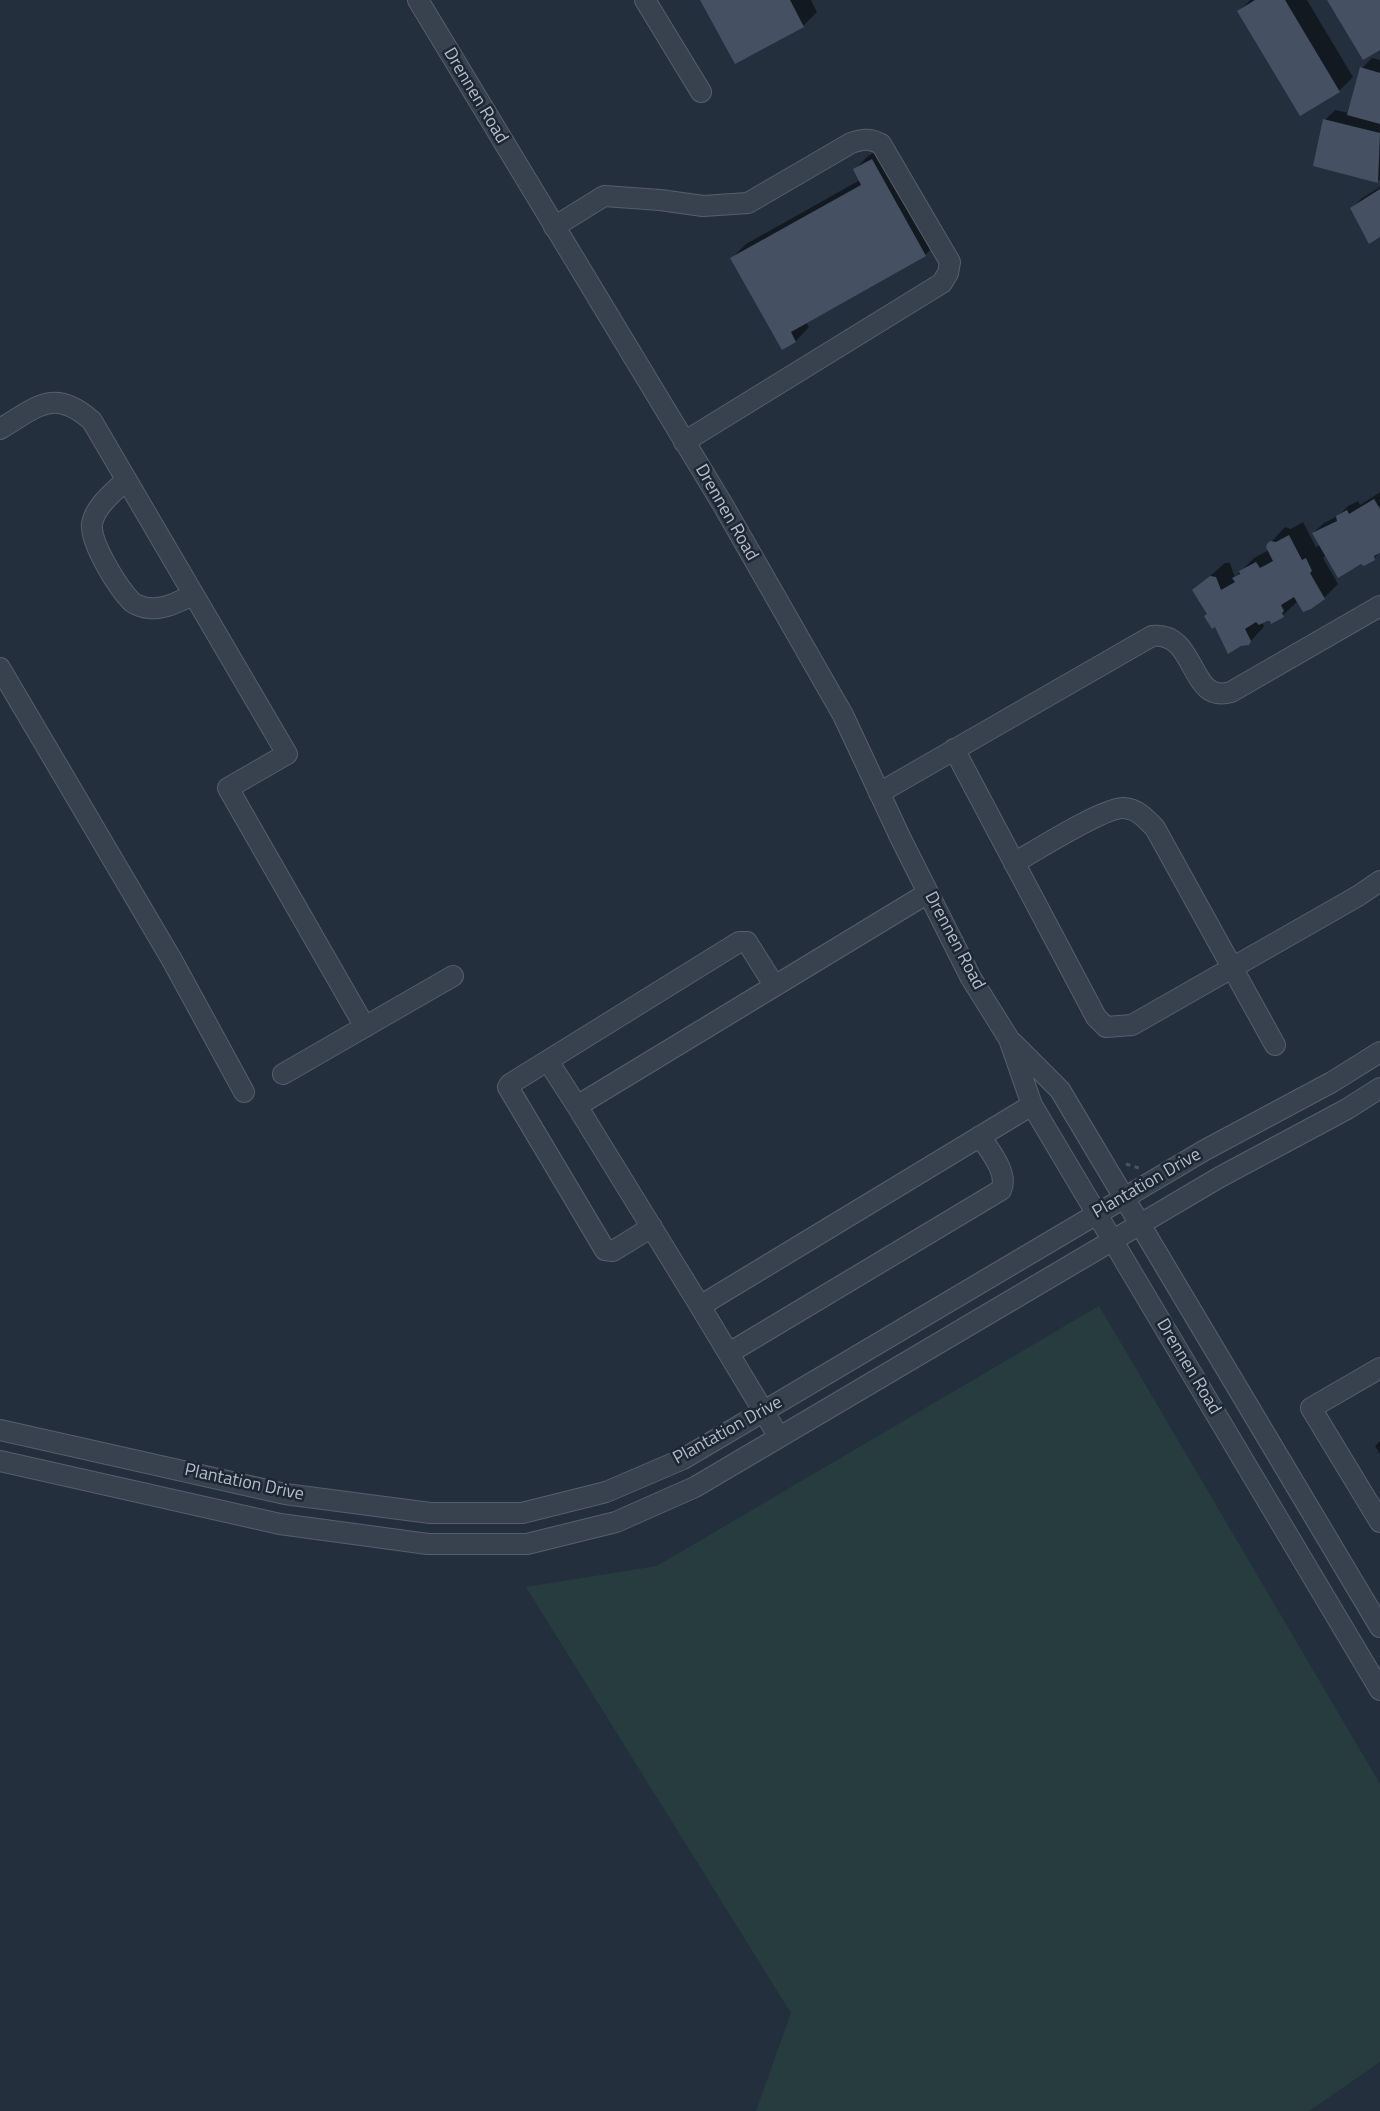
<!DOCTYPE html>
<html>
<head>
<meta charset="utf-8">
<style>
  body { margin:0 }
  canvas { display:block; background:#242f3e }
</style>
</head>
<body>
<canvas width="1380" height="2111"></canvas>
<script>
const ctx = document.querySelector('canvas').getContext('2d');
ctx.lineJoin = 'round';
function fillPath(path, color) {
  ctx.fillStyle = color;
  ctx.fill(path, 'evenodd');
}
function trace(path, color, width, dash) {
  ctx.strokeStyle = color;
  ctx.lineWidth = width;
  ctx.lineCap = dash ? 'butt' : 'round';
  ctx.setLineDash(dash || []);
  ctx.stroke(path);
}
function label(font, color, halo, rows, align = 'center') {
  ctx.font = font + ' "Titillium Web",sans-serif';
  ctx.lineWidth = 5;
  ctx.setLineDash([]);
  ctx.textBaseline = 'middle';
  ctx.strokeStyle = halo;
  ctx.fillStyle = color;
  for (const [text, x, y, turn = 0] of rows) {
    ctx.save();
    ctx.translate(x, y);
    ctx.rotate((+turn || 0) * Math.PI / 180);
    ctx.textAlign = isNaN(turn) ? turn : align;
    if (halo) ctx.strokeText(text, 0, 0);
    ctx.fillText(text, 0, 0);
    ctx.restore();
  }
}
const green = new Path2D(`
  M1099 1306 1380 1784V2062L1309 2111H756L791 2013 526 1587 657 1566Z`);
const shadow = new Path2D(`
  M702 0H811L817 12 803 26Z
  M1250 0H1307L1353 77 1339 91 1239 11Z
  M1372 58 1380 60V179L1378 181 1325 120 1335 110 1349 113 1362 68Z
  M886 146 939 241 925 255 806 322 809 327 796 341 782 348 732 258 746 244 860 180 854 170 868 156Z
  M1380 187V236L1352 208 1362 198Z
  M1380 492V553L1374 558 1326 555 1323 558 1338 584 1324 598 1298 601 1283 615 1262 622 1264 626 1262 629 1248 644 1208 614 1194 590 1225 563H1230L1235 577 1254 558 1269 550 1271 542 1285 527 1291 529 1303 522 1316 547 1320 545 1313 533 1324 523 1338 516 1348 506 1358 501 1360 505Z
  M1380 1441V1454L1375 1446Z`);
const building = new Path2D(`
  M700 0H790L804 27 735 64Z
  M1255 0H1285L1340 92 1300 116 1237 11Z
  M1327 0H1380V50L1363 60Z
  M1360 67 1380 73V124L1347 115Z
  M1323 119 1380 133 1378 183 1313 166Z
  M872 159 926 256 791 332 796 342 782 350 730 258 861 185 853 169Z
  M1380 189V237L1369 244 1350 208Z
  M1374 499 1380 509V553L1374 556 1375 560 1364 566 1361 564 1338 578 1312 533 1337 521 1336 516 1347 510 1349 514Z
  M1289 535 1302 560 1306 558 1312 571 1310 573 1325 599 1311 609 1303 612 1294 597 1281 605 1284 611 1282 613 1284 617 1271 624 1270 621H1267L1259 625 1256 622 1245 629 1251 641 1249 645 1241 646 1228 654 1215 627 1212 629 1204 616 1207 614 1192 590 1210 576 1216 577 1221 590 1235 582 1232 578 1240 574 1239 571 1256 562 1260 568 1273 561 1266 547 1267 544 1270 541 1276 542Z`);
const path = new Path2D(`
  M1126 1164 1139 1168`);
const minor = new Path2D(`
  M418 0 723 505 843 715 901 839 971 978 1009 1039 1032 1105 1380 1690
  M645 0 701 92
  M554 227 604 196 660 200 703 206 748 203 851 143C862 139 870 138 881 144L950 262 948 273 942 283 684 442
  M0 429C37 407 54 387 92 421L287 754 228 788 365 1027
  M126 480C114 492 95 506 92 524 90 543 118 588 132 602 136 605 144 608 149 608 165 610 179 601 193 595
  M0 668 172 960 244 1092
  M954 749 1096 1017 1106 1027 1132 1025 1358 896 1380 881
  M879 793 1152 636C1198 631 1188 705 1231 692L1380 606
  M1014 863C1035 851 1104 807 1124 808 1138 809 1146 819 1155 828L1275 1045
  M1013 1043 1060 1090 1380 1627
  M548 1061 577 1106
  M283 1074 453 976
  M652 1227 613 1251 605 1250 508 1087 510 1084 739 942H747L774 985
  M700 1306 577 1106 928 893
  M729 1353 1001 1190C1009 1173 989 1150 980 1136
  M1380 1368 1311 1408 1380 1522
  M0 1430 285 1494 430 1513H522L606 1492 683 1459 1205 1150 1332 1082 1380 1052
  M779 1437 700 1306 1032 1105
  M0 1461 280 1524 428 1544H527L616 1522 695 1487 1220 1177 1347 1109 1380 1088`);
const streetNames = [
  ["Drennen Road",475,96,59],
  ["Drennen Road",726,513,60],
  ["Drennen Road",954,941,62],
  ["Plantation Drive",1147,1184,-30],
  ["Drennen Road",1188,1367,59],
  ["Plantation Drive",728,1431,-29],
  ["Plantation Drive",244,1483,12]
];
fillPath(green, '#263c3f');
fillPath(shadow, '#0007');
fillPath(building, '#455162');
trace(minor, '#565f6c', 22);
trace(path, '#44595c', 3, [4.5, 4.5]);
trace(minor, '#38414e', 20);
label('18px', '#b4bcc9', '#1d2633', streetNames);
</script>
</body>
</html>
